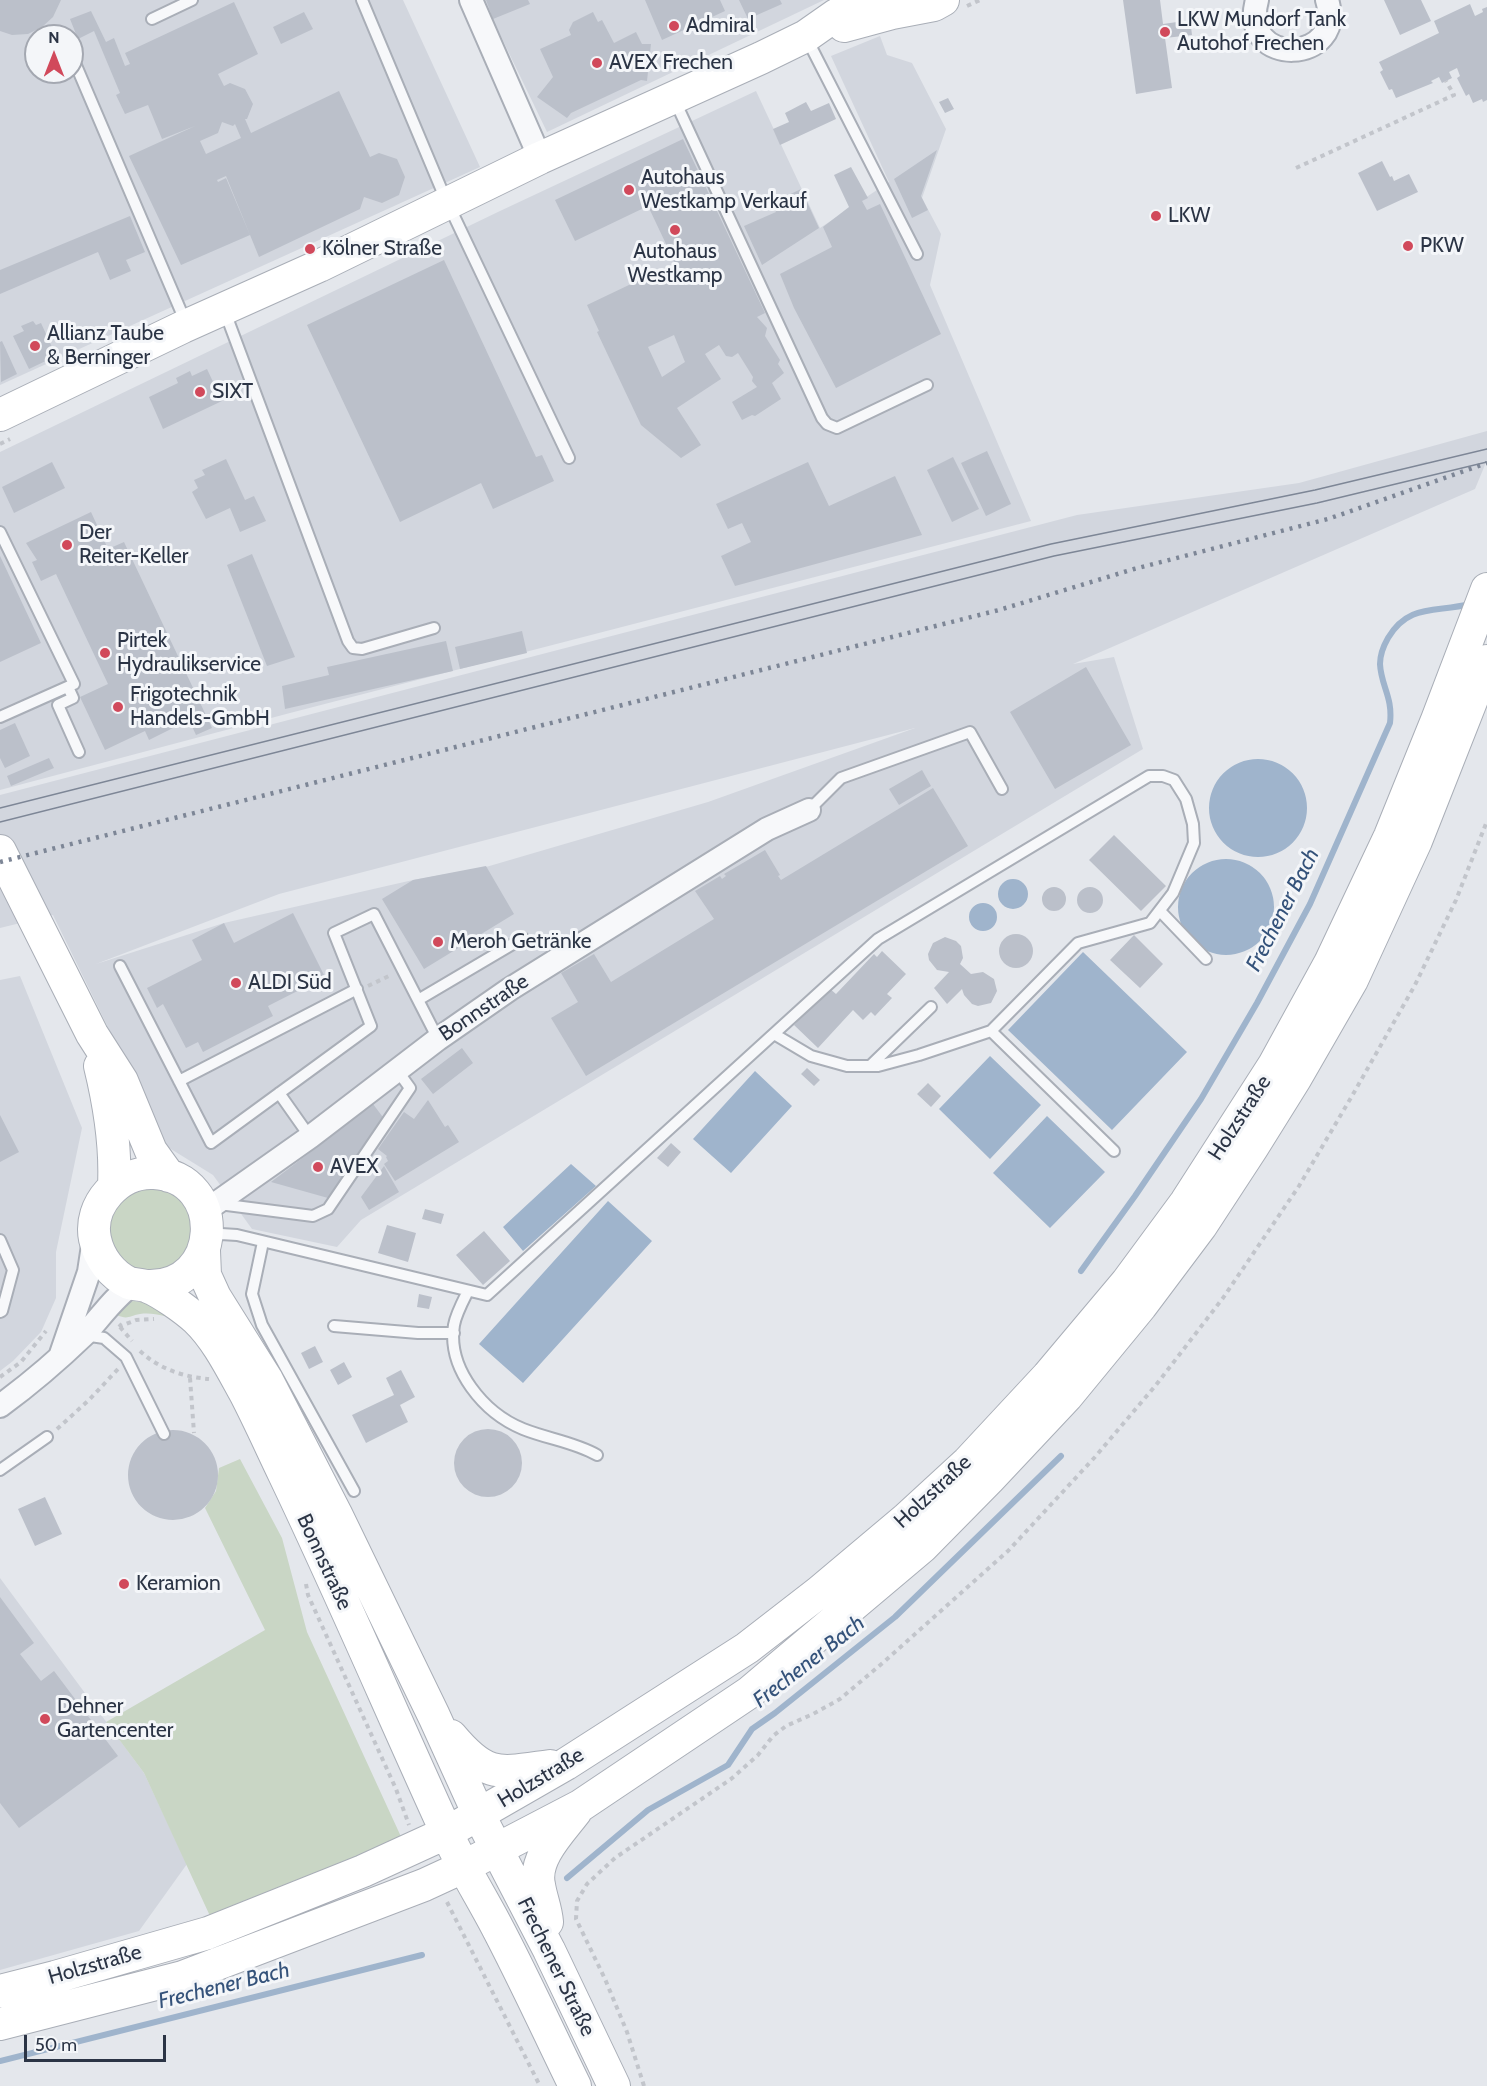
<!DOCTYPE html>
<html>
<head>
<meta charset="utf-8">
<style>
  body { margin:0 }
  #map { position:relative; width:1487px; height:2086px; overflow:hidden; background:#e4e7ec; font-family:Cabin,sans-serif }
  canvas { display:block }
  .north { position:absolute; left:24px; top:24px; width:60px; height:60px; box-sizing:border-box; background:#f4f6f9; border:2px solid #a4a8b1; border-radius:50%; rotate:0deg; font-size:16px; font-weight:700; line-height:24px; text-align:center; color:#2b3445 }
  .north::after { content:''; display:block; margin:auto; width:21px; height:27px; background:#d1495b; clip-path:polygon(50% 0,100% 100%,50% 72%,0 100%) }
  .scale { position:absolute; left:24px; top:2035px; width:142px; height:27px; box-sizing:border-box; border:3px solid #2b3445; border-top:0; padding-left:8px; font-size:18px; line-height:21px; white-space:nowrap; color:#2b3445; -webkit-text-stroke:4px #f4f6f9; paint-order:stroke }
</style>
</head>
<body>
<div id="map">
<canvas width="1487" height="2086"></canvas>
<div class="north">N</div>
<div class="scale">50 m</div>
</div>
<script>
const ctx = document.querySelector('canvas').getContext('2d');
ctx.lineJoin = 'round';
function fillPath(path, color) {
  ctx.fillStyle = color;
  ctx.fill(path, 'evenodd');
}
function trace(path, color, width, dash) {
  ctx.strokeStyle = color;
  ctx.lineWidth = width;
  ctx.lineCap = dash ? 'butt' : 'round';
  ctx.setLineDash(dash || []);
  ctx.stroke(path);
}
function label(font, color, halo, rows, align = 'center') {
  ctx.font = font + ' Cabin,sans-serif';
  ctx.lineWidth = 6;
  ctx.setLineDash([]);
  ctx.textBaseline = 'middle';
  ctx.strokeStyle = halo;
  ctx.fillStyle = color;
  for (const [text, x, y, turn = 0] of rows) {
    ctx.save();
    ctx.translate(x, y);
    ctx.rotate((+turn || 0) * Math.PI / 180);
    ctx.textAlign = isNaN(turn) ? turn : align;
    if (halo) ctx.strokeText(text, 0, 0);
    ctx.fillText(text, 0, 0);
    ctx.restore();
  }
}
const built = new Path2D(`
  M0 0H403L480 167 0 385ZM36 36H72V72H36Z
  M485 0H824L547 132 494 22Z
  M880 36 887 55 912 63 946 129 922 198 941 234 930 285 1031 521 290 713 0 790V452L500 211 756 91 820 228 889 182 831 56Z
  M1487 431V460L1475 489 1073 664 1114 657 1143 749 361 1220 337 1247 252 1229 213 1175 166 1146 53 915 0 928V795L1077 515 1299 483ZM915 728 708 802 486 867 413 880 224 923 96 964 279 894Z
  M20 976 82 1128 56 1252V1298L41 1332 13 1361 0 1371V980Z
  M0 1578 144 1773 187 1864 139 1931 0 1970Z`);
const green = new Path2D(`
  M142 1187 157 1188 171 1193 183 1202 190 1215 192 1244 175 1268 147 1276 111 1255 108 1213 116 1201Z
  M134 1301 159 1305 181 1321C168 1317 154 1312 140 1314 128 1316 129 1320 116 1315L119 1303Z
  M240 1459 282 1538 307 1632 403 1841 210 1916 144 1773 106 1722 265 1630 205 1508 216 1491 219 1468Z`);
const water = new Path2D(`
  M1209 808a49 49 0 1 1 98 0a49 49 0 1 1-98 0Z
  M1178 907a48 48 0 1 1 96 0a48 48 0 1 1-96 0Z
  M998 894a15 15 0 1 1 30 0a15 15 0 1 1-30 0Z
  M969 917a14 14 0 1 1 28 0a14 14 0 1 1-28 0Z
  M1083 952 1187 1052 1112 1130 1008 1030Z
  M990 1056 1041 1105 990 1159 939 1109Z
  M755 1071 792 1106 731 1173 693 1139Z
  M1047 1116 1105 1172 1050 1228 993 1173Z
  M571 1164 596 1186 523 1251 503 1227Z
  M608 1201 652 1241 523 1383 479 1344Z`);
const stream = new Path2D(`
  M1081 1271 1135 1196 1201 1099 1257 1003 1310 904 1390 723C1393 697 1381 686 1380 664 1380 656 1384 645 1388 638 1409 603 1436 613 1470 604
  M567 1878 648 1810 728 1765 752 1729 775 1713 895 1617 1061 1456
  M0 2061 422 1955`);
const building = new Path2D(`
  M0 0H61L53 17 42 27 28 34 12 35 0 31Z
  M486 0H528L530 4 493 19Z
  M645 0H720L725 11 662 40Z
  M739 0H780L782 4 748 19Z
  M1123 0H1160L1163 24 1177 22 1178 29 1191 27 1192 35 1165 38 1172 88 1136 94Z
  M1384 0H1421L1431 21 1400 35Z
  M234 2 258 54 218 74 224 86 230 83 245 89 253 104 247 119H245L251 133 339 91 370 157 379 153 397 159 405 177 399 195 382 203 364 197 360 209 259 257 226 176 217 180 218 182 226 178 250 235 181 265 129 156 195 126 162 139 148 105 125 114 116 95 120 93 94 31 78 39 70 19 91 11 106 42 114 38 125 66 130 64 125 53ZM222 122 233 126 235 124 241 138 206 154 200 141 218 133Z
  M1470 4 1475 16 1483 12 1482 9 1487 7V100L1483 102 1482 99 1473 103 1469 94 1466 96 1457 78 1460 76 1457 68 1449 72 1452 78 1442 83 1439 77 1431 81 1433 83 1396 98 1392 89 1389 90 1380 72 1383 70 1379 62 1439 33 1434 21Z
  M304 12 313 29 281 44 273 27Z
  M593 12 598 22 602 20 614 43 636 32 642 44H651L647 81 641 80 571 113 567 118 537 97 553 77 540 49 571 35 569 30 573 22Z
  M948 98 954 109 945 113 939 102Z
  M806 102 811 111 829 103 836 119 780 145 773 129 789 122 785 113Z
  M683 139 765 313 757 317 767 328 765 336 780 360 778 364 784 373 772 383 781 399 755 416 752 415 742 420 732 402 757 387 752 381 753 377 738 353 732 357 726 356 719 345 705 354 721 379 677 408 701 445 681 458 641 425 597 332 599 331 587 305 675 263 648 206 575 241 555 200ZM674 335 685 362 662 377 648 347Z
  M937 150 921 196 928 210 912 218 894 179Z
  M1382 161 1390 177 1392 176 1394 181 1409 174 1418 192 1377 211 1358 173Z
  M851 167 868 198 862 201 867 210 880 204 941 334 836 388 794 308 780 274 832 247 823 227 849 207 834 175Z
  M801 189 819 228 762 265 744 226 776 212 772 203Z
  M130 216 145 252 126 260 131 271 110 280 98 252 0 294V270Z
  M444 260 536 457 542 455 554 481 493 509 481 483 400 522 307 325Z
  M33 321 36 325 41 323 56 356 29 369 13 336 24 331 21 326Z
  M2 341 17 374 1 382 0 342Z
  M207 369 222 401 163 429 149 397 178 383 176 378 190 371 192 376Z
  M987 451 1011 504 986 516 961 463Z
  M953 457 979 509 952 522 927 470Z
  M226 459 245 500 254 496 266 521 240 532 230 508 206 519 192 492 198 488 194 480 205 475 202 470Z
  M52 462 65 488 14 513 2 487Z
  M808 462 829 506 895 476 922 535 735 586 721 556 751 542 742 523 728 529 716 504Z
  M91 512 108 549 124 542 212 728 196 735 189 720 149 740 145 731 105 750 80 697 108 684 56 574 41 581 32 562 37 560 26 543Z
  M252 554 295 657 267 666 227 565Z
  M0 556 41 643 0 662Z
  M522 631 527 653 460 669 455 647Z
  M446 641 453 671 285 709 282 686 329 675 327 667Z
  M1086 667 1131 745 1055 789 1010 712Z
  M15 723 30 756 5 768 0 758V730Z
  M49 758 54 768 11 786 7 776Z
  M922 770 931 786 899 805 889 789Z
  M933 788 968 846 586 1076 551 1018 578 1002 561 973 594 954 611 982 714 919 695 891 720 876 722 879 726 876 724 874 765 850 780 875 778 876 781 880Z
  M1114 835 1166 886 1141 911 1089 860Z
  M486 866 514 914 424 969 382 899 413 880Z
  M1042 899a12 12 0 1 1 24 0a12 12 0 1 1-24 0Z
  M1077 900a13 13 0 1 1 26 0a13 13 0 1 1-26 0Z
  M293 913 325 977 268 1006 273 1016 203 1052 198 1042 186 1048 163 1004 157 1008 147 988 202 960 192 940 224 923 234 943Z
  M999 951a17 17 0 1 1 34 0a17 17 0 1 1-34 0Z
  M1134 935 1163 964 1140 988 1110 960Z
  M945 937 956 941 961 946 963 958 960 964 971 974 983 972 994 979 997 991 991 1003 978 1006 972 1004 964 995 962 989 947 1004 934 988 949 972 937 970 929 960 928 954 933 943Z
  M882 951 906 974 887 994 892 998 875 1016 871 1012 863 1020 853 1010 818 1048 794 1025 829 988 836 994 874 954 877 957Z
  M462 1048 473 1063 433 1094 421 1079Z
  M807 1068 820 1080 814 1086 801 1074Z
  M928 1083 941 1096 931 1107 917 1094Z
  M370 1100 385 1120 328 1198 271 1182 329 1138 327 1135Z
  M428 1100 445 1127 448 1125 459 1142 395 1181 384 1164 388 1161 386 1157 387 1156 378 1149 404 1112 414 1119Z
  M0 1115 19 1152 0 1162Z
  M671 1143 681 1152 668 1167 657 1158Z
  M384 1166 399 1192 369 1210 361 1197Z
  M425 1209 444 1214 441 1224 422 1219Z
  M387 1225 416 1233 408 1262 378 1253Z
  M484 1231 510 1261 483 1285 456 1255Z
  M419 1294 432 1297 429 1309 417 1307Z
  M315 1346 323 1362 309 1369 301 1353Z
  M344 1362 352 1377 338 1385 330 1370Z
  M401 1370 415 1397 400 1405 408 1422 366 1443 352 1415 394 1395 386 1378Z
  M454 1463a34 34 0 1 1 68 0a34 34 0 1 1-68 0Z
  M128 1475a45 45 0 1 1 90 0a45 45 0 1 1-90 0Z
  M45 1497 62 1534 35 1546 18 1509Z
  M0 1597 34 1643 20 1654 41 1681 54 1671 118 1756 19 1828 0 1803Z`);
const path = new Path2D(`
  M967 6 980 0
  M1296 168 1454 95 1446 81
  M0 444 10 439
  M368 986 391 975
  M119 1324 121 1326 136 1320 154 1319
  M120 1327 132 1341
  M140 1351C159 1369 184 1377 209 1379
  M0 1377 21 1362 46 1331
  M190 1378 194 1433
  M57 1429 89 1400 118 1369
  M306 1584 308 1595 396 1789 409 1825
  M447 1902 540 2086
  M644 2086 627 2032 605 1979 576 1919 577 1901 587 1884 615 1858 731 1779 758 1755 773 1736 786 1726 813 1714 840 1699 885 1661 1008 1551 1095 1457 1156 1385 1223 1298 1299 1186 1352 1096 1415 985 1456 900 1487 821`);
const service = new Path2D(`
  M362 0 443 193 569 458
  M152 19 192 0
  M807 39 917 254
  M72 56 186 323
  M675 101 822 418 827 424 837 428 927 385
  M225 312 348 641 353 648 362 649 434 628
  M0 532 74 684 0 717
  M68 687 73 698 58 705 79 752
  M809 810 841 778 970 732 1002 789
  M1160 911 1206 959
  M120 966 211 1143 371 1026 334 933 374 914 438 1039
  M418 1000 523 938
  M991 1031 1114 1151
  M870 1066 931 1007
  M179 1081 357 989
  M279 1093 310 1137
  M219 1204 313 1216 328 1209 410 1088 397 1070
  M211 1238 221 1234 237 1235 487 1295 878 939 1149 776H1163L1174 780 1186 799 1193 824 1194 843 1173 893 1150 923 1078 943 991 1031 919 1055 878 1066H847L811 1056 774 1034
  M0 1240 13 1270 2 1311 0 1312
  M263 1242 252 1294 262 1325 354 1491
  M468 1291C463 1301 456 1314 454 1325 447 1369 484 1413 523 1429 548 1439 574 1442 597 1455
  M334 1326 418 1333H454
  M84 1335 104 1338 126 1357 164 1434
  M0 1470 47 1437`);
const minor = new Path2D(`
  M471 0 540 158
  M1257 0C1238 69 1348 64 1327 0
  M204 1209 215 1204 310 1137 438 1039 510 989 767 829 809 810
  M61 1354 89 1272 94 1239
  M0 1406C30 1384 58 1360 85 1334 101 1317 113 1298 133 1284`);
const secondary = new Path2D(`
  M844 26 892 13 934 5 943 0
  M0 415 183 327 319 266 540 158 761 58 806 36 836 15 869 0
  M0 851 92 1034 122 1081 151 1151 169 1176
  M100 1066C110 1107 116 1145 114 1186
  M204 1251 205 1275 215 1297 267 1380 336 1514 434 1716 479 1815 549 1950 614 2086
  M147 1286C223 1289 228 1177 154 1173 119 1171 88 1205 95 1239 99 1258 112 1275 129 1283 135 1285 142 1284 148 1287 161 1292 185 1309 196 1319 217 1339 231 1368 245 1393 259 1420 271 1447 284 1474 340 1591 391 1711 445 1829 460 1863 479 1893 496 1925 524 1978 549 2033 575 2086
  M451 1736C487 1779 499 1773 550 1766
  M547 1922C546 1909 541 1898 539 1885 533 1858 561 1831 576 1811
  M0 1991 55 1977 208 1933 363 1871 446 1833 566 1764 747 1648 818 1593 906 1519 968 1462 1048 1376 1127 1282 1186 1202 1274 1065 1330 963 1390 836 1437 720 1487 589
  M0 2024 183 1977 424 1885 463 1867 580 1806 750 1692 922 1547 989 1479 1067 1396 1141 1306 1201 1226 1252 1148 1295 1079 1352 980 1416 841 1487 661`);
const tram = new Path2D(`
  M0 808 1051 544 1315 490 1487 449
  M0 822 1054 556 1317 503 1487 462`);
const rail = new Path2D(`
  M0 862 999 610 1134 569 1328 519 1487 463`);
const markers = [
  [674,26,6,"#d1495b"],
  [1165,32,6,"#d1495b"],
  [597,63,6,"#d1495b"],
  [629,190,6,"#d1495b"],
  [1156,216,6,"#d1495b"],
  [675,230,6,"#d1495b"],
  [1408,246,6,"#d1495b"],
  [310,249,6,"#d1495b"],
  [35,346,6,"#d1495b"],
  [200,392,6,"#d1495b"],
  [67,545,6,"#d1495b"],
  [105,653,6,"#d1495b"],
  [118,707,6,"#d1495b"],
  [438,942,6,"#d1495b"],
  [236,983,6,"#d1495b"],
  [318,1167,6,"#d1495b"],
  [124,1584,6,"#d1495b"],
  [45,1719,6,"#d1495b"]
];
const poiNames = [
  ["LKW Mundorf Tank",1177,20],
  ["Autohof Frechen",1177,44],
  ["Admiral",686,26],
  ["AVEX Frechen",609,63],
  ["Autohaus",641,178],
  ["Westkamp Verkauf",641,202],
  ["LKW",1168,216],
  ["PKW",1420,246],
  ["Kölner Straße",322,249],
  ["Autohaus",675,252,"center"],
  ["Westkamp",675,276,"center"],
  ["Allianz Taube",47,334],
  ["& Berninger",47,358],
  ["SIXT",212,392],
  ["Der",79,533],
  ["Reiter-Keller",79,557],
  ["Pirtek",117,641],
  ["Hydraulikservice",117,665],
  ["Frigotechnik",130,695],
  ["Handels-GmbH",130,719],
  ["Meroh Getränke",450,942],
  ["ALDI Süd",248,983],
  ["AVEX",330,1167],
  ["Keramion",136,1584],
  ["Dehner",57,1707],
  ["Gartencenter",57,1731]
];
const streetNames = [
  ["Bonnstraße",484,1008,-34],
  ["Holzstraße",1240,1118,-57],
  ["Holzstraße",933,1492,-43],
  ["Bonnstraße",324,1562,65],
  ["Holzstraße",541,1778,-31],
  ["Holzstraße",95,1965,-16],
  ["Frechener Straße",556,1967,64]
];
const waterNames = [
  ["Frechener Bach",1283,910,-63],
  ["Frechener Bach",809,1662,-38],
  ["Frechener Bach",224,1986,-14]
];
fillPath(built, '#d2d6de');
fillPath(green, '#c9d6c5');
fillPath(water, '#9fb4cc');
trace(stream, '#9fb4cc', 6);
fillPath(building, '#bbc0ca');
trace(service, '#a9aeb7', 14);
trace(minor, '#a9aeb7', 26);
trace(secondary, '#a9aeb7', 34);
trace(path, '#c2c5cb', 4, [4.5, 4.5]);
trace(service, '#f7f8fa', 10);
trace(minor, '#f7f8fa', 22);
trace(secondary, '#fff', 32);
trace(tram, '#7d8696', 1.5);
trace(rail, '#7d8696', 4.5, [3, 6]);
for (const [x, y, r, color] of markers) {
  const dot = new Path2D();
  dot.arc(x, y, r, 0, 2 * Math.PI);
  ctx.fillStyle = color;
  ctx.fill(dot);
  trace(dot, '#f4f6f9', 2);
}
label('21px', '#2b3445', '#f4f6f9', poiNames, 'left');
label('21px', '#2b3445', '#f4f6f9', streetNames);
label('italic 22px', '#34527a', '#f4f6f9', waterNames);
</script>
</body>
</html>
